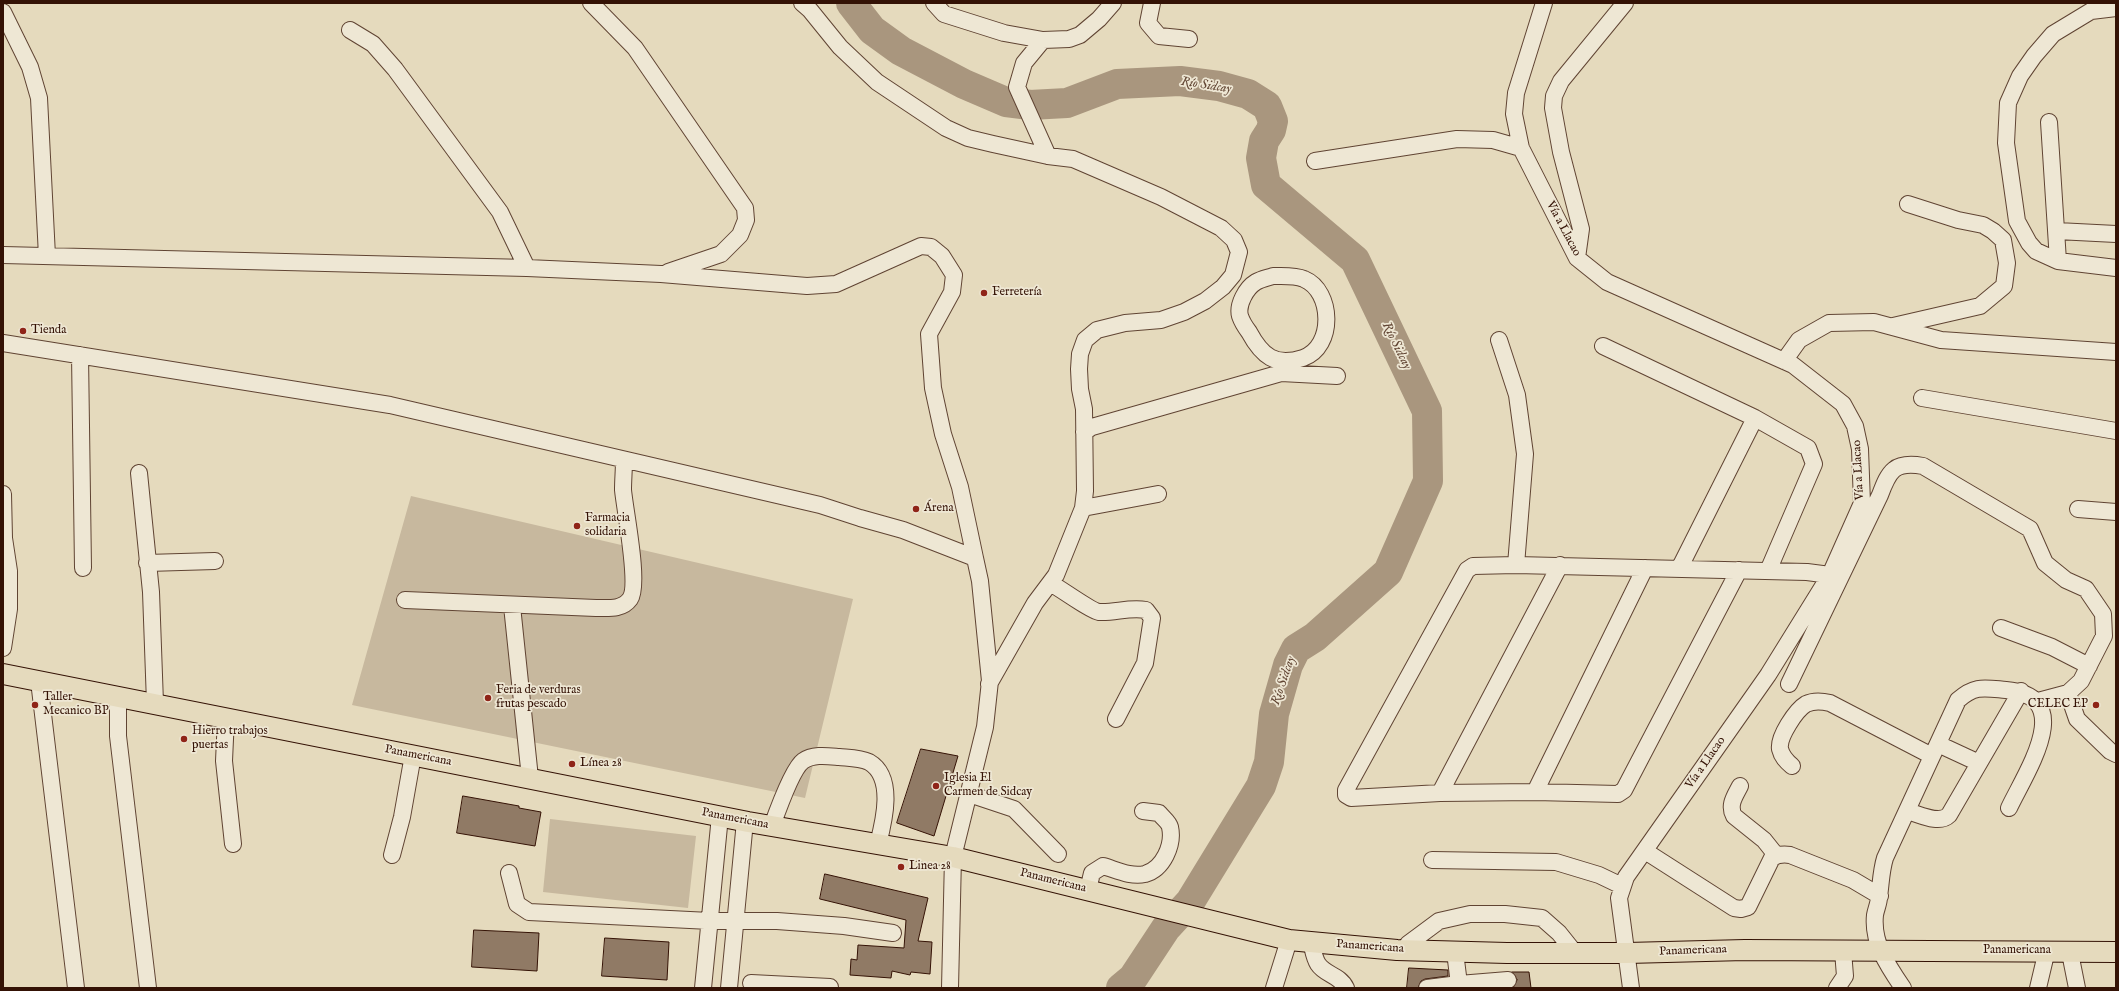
<!DOCTYPE html>
<html>
<head>
<meta charset="utf-8">
<style>
  body { margin:0 }
  #map { position:relative; width:2119px; height:991px; overflow:hidden; background:#e5dabd; font-family:"IM FELL English",serif }
  canvas { display:block }
  .frame { position:absolute; inset:0; border:4px solid #341205; pointer-events:none }
</style>
</head>
<body>
<div id="map">
<canvas width="2119" height="991"></canvas>
<div class="frame"></div>
</div>
<script>
const ctx = document.querySelector('canvas').getContext('2d');
ctx.lineJoin = 'round';
function fillPath(path, color) {
  ctx.fillStyle = color;
  ctx.fill(path, 'evenodd');
}
function trace(path, color, width, dash) {
  ctx.strokeStyle = color;
  ctx.lineWidth = width;
  ctx.lineCap = dash ? 'butt' : 'round';
  ctx.setLineDash(dash || []);
  ctx.stroke(path);
}
function label(font, color, halo, rows, align = 'center') {
  ctx.font = font + ' "IM FELL English",serif';
  ctx.lineWidth = 3.5;
  ctx.setLineDash([]);
  ctx.textBaseline = 'middle';
  ctx.strokeStyle = halo;
  ctx.fillStyle = color;
  for (const [text, x, y, turn = 0] of rows) {
    ctx.save();
    ctx.translate(x, y);
    ctx.rotate((+turn || 0) * Math.PI / 180);
    ctx.textAlign = isNaN(turn) ? turn : align;
    if (halo) ctx.strokeText(text, 0, 0);
    ctx.fillText(text, 0, 0);
    ctx.restore();
  }
}
const green = new Path2D(`
  M411 496 853 599 805 798 352 705Z
  M550 819 696 836 688 908 543 892Z`);
const river = new Path2D(`
  M851 3 872 30 901 51 964 84 1006 102 1030 105 1067 103 1117 84 1180 81 1219 86 1248 94 1267 106 1273 121 1271 130 1264 141 1261 158 1266 185 1355 260 1427 411 1428 481 1388 572 1315 637 1296 649 1288 665 1274 714 1269 762 1261 786 1190 902 1166 928 1133 978 1121 988`);
const building = new Path2D(`
  M921 749 958 756 934 836 897 823Z
  M463 796 519 806V808L541 812 535 846 457 833Z
  M825 874 928 898 918 941 932 942 930 974 911 972 910 975 892 971 891 978 850 975 851 959 857 960 858 945 904 948 906 920 820 899Z
  M474 930 539 933 537 971 472 967Z
  M605 938 669 942 667 980 602 976Z
  M1409 968 1448 970V976L1425 979 1421 981 1418 988H1407Z
  M1512 972H1529L1531 988H1513L1517 980Z`);
const minor = new Path2D(`
  M591 3 635 48 745 208 746 220 740 235 721 254 668 272
  M802 3 810 10 840 47 877 82 946 128 968 138 993 144 1048 156 1073 159 1161 197 1221 228 1234 240 1239 252 1233 275 1223 287 1205 301 1184 312 1161 320 1125 323 1097 330 1085 340 1080 354 1079 369 1080 389 1084 409 1085 491 1083 508 1056 575 1035 603 989 684
  M934 3 944 14 1004 33 1043 40 1069 39 1080 35 1099 19 1113 3
  M1152 3 1148 23 1159 36 1189 39
  M1544 3 1516 93 1514 114 1521 148 1577 258 1607 282 1793 365 1843 404 1855 426 1860 449 1862 503 1830 575 1768 675 1626 877 1619 898 1631 988
  M2116 8 2091 11 2053 34 2034 56 2020 76 2008 103 2006 143 2017 221 2029 243 2036 251 2058 261 2116 268
  M3 12 30 67 39 98 47 256
  M350 30 373 44 395 69 500 212 527 268
  M1043 40 1024 63 1017 87 1048 156
  M2049 122 2058 261
  M1315 161 1457 139 1493 140 1521 148
  M2057 231 2116 234
  M3 255 527 268 661 274 807 286 836 284 921 246 931 247 942 256 954 275 952 292 929 334 933 388 943 434 960 487 975 558
  M1577 258 1581 229 1561 152 1553 108 1554 96 1561 81 1625 3
  M1273 276C1282 276 1295 275 1304 279 1333 291 1335 347 1303 358 1275 367 1262 356 1249 332 1246 328 1242 322 1240 316 1237 305 1246 288 1256 282 1261 279 1267 278 1273 276Z
  M1893 326 1980 306 2004 286 2007 263 2003 240 1993 231 1983 225 1958 220 1908 204
  M1499 340 1517 395 1525 454 1516 565
  M3 343 390 405 820 505 860 518 903 530 975 558 980 581 990 681 985 727 953 857 950 988
  M1603 346 1755 418 1808 448 1814 464 1768 571
  M80 355 83 568
  M1784 361 1799 340 1829 323 1874 322 1941 340 2116 352
  M1922 398 2116 431
  M1084 432 1092 427 1281 373 1337 376
  M139 473 151 592 155 703
  M3 494 4 538 9 571V609L3 648
  M1083 508 1158 494
  M2078 509 2116 512
  M147 563 215 561
  M1679 569 1755 418
  M1739 570 1624 790 1618 794 1535 792 1440 793 1351 798 1346 795V790L1467 570 1473 566 1516 565 1807 572 1830 575
  M1050 583C1060 588 1091 611 1099 612 1115 613 1129 607 1146 610L1152 618 1145 663 1116 719
  M405 600 596 608C608 608 622 610 630 599 640 585 625 511 623 490 623 480 624 470 624 460
  M512 606 530 778
  M2001 628 2052 647 2089 666
  M39 681 76 988
  M1789 684 1880 495C1889 471 1894 461 1923 466L2030 529 2045 563 2066 580 2086 589 2103 614 2104 636 2081 681 2068 693 2038 701
  M2068 693 2077 719 2110 751 2116 754
  M118 697V736L148 988
  M226 717 224 761 233 844
  M1938 744 1979 763
  M1792 766C1786 761 1782 757 1780 749 1778 737 1796 710 1806 704 1814 700 1822 701 1830 703L1932 756
  M1740 786C1735 796 1728 805 1734 816L1764 840 1776 855
  M1535 792 1645 568
  M1440 793 1560 565
  M969 794 1014 809 1058 854
  M1907 811C1919 814 1939 825 1949 815L2021 691
  M772 826C777 812 793 768 803 761 813 754 827 756 839 757 848 758 860 758 869 762 895 777 884 821 878 844
  M1645 851 1734 908 1741 909 1748 907 1772 858C1778 854 1783 854 1790 855L1853 880 1880 896
  M392 855 402 817 413 755
  M1432 860 1556 862 1599 875 1622 886
  M509 873 517 904 529 912 710 921H777L844 926 893 933
  M1088 890 1092 873 1103 866C1117 870 1130 877 1145 874 1163 869 1174 845 1170 827 1169 822 1162 817 1159 813L1143 811
  M1311 942C1313 949 1314 958 1318 964 1325 975 1340 975 1346 988
  M1405 950 1408 944 1439 921 1470 914H1505L1542 918 1559 933 1575 953
  M2070 953 2077 988
  M751 983 830 987
  M1459 984 1508 980
  M703 988 720 816
  M729 988 745 821
  M1274 988 1289 940
  M1427 988 1459 984 1455 952
  M1837 988 1845 976 1843 951
  M1903 988C1888 966 1872 943 1875 915 1876 909 1879 903 1879 897 1881 883 1881 871 1885 858L1958 700C1975 685 1984 688 2006 690 2078 696 2026 772 2009 808
  M2038 988 2047 950`);
const major = new Path2D(`
  M3 674 748 822 953 857 1289 940 1397 950 1507 953H1627L1745 950 2116 952`);
const markers = [
  [984,293,4,"#8f2418"],
  [23,331,4,"#8f2418"],
  [916,509,4,"#8f2418"],
  [577,526,4,"#8f2418"],
  [488,698,4,"#8f2418"],
  [35,705,4,"#8f2418"],
  [2096,705,4,"#8f2418"],
  [184,739,4,"#8f2418"],
  [572,764,4,"#8f2418"],
  [936,786,4,"#8f2418"],
  [901,867,4,"#8f2418"]
];
const streetNames = [
  ["Vía a Llacao",1563,229,62],
  ["Vía a Llacao",1859,470,-93],
  ["Panamericana",418,756,11],
  ["Vía a Llacao",1706,763,-55],
  ["Panamericana",735,819,11],
  ["Panamericana",1053,881,14],
  ["Panamericana",1370,947,4],
  ["Panamericana",1693,951,-2],
  ["Panamericana",2017,951]
];
const poiNames = [
  ["Ferretería",992,293],
  ["Tienda",31,331],
  ["Árena",924,509],
  ["Farmacia",585,519],
  ["solidaria",585,533],
  ["Feria de verduras",496,691],
  ["frutas pescado",496,705],
  ["Taller",43,698],
  ["Mecanico BP",43,712],
  ["CELEC EP",2088,705,"right"],
  ["Hierro trabajos",192,732],
  ["puertas",192,746],
  ["Línea 28",580,764],
  ["Iglesia El",944,779],
  ["Carmen de Sidcay",944,793],
  ["Linea 28",909,867]
];
const waterNames = [
  ["Río Sidcay",1206,86,9],
  ["Río Sidcay",1396,346,64],
  ["Río Sidcay",1284,681,-71]
];
fillPath(green, '#c7b89e');
trace(river, '#a9967e', 30);
fillPath(building, '#907a65');
trace(building, '#341205', 1);
trace(minor, '#604433', 18);
trace(major, '#341205', 22);
trace(minor, '#eee7d4', 16);
trace(major, '#e5dabd', 20);
for (const [x, y, r, color] of markers) {
  const dot = new Path2D();
  dot.arc(x, y, r, 0, 2 * Math.PI);
  ctx.fillStyle = color;
  ctx.fill(dot);
  trace(dot, '#eee7d4', 1.5);
}
label('12px', '#341205', '#eee7d4', streetNames);
label('12px', '#341205', '#eee7d4', poiNames, 'left');
label('italic 13px', '#634735', '#eee7d4', waterNames);
</script>
</body>
</html>
